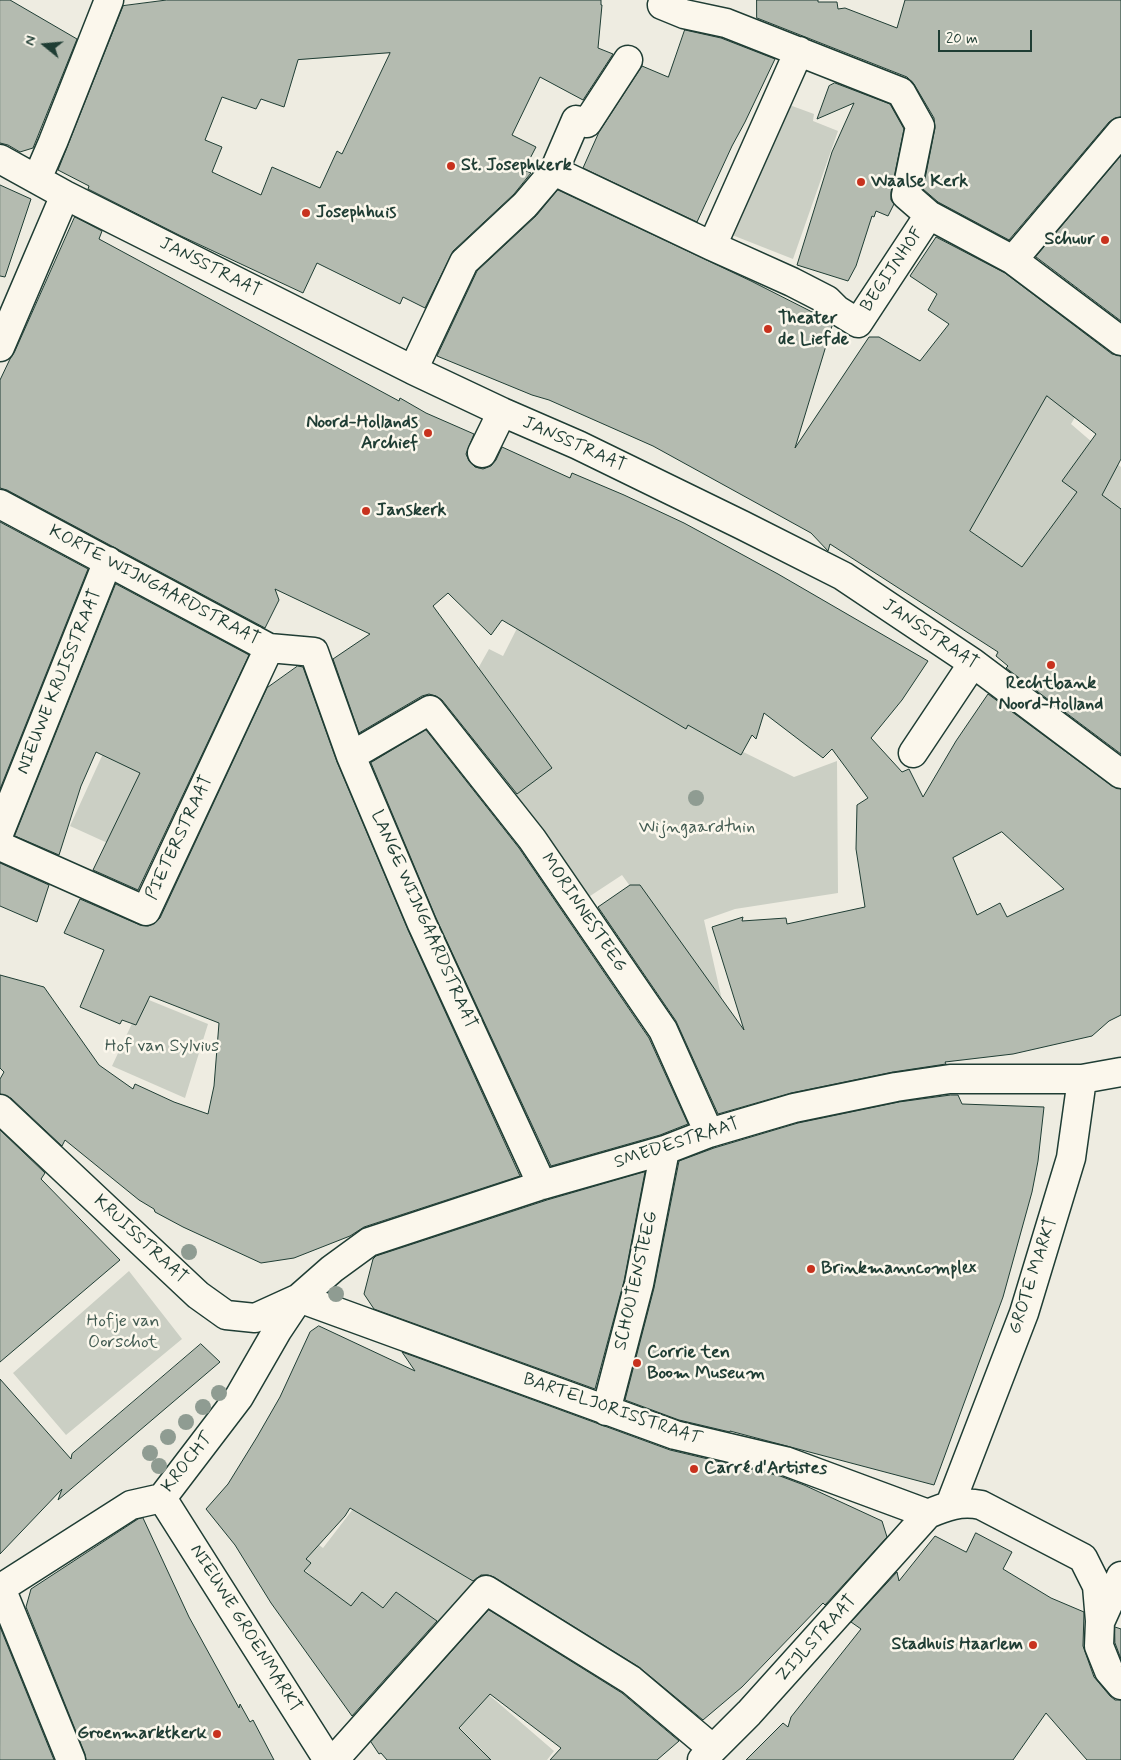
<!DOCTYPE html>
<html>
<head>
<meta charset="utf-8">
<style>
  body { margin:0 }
  #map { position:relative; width:1121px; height:1760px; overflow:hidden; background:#eeece1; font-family:Mynerve,sans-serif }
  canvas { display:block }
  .north { position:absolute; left:20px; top:20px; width:50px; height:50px; -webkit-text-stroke:4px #fbf7ec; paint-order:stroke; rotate:287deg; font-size:14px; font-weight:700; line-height:20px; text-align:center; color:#1f3d34 }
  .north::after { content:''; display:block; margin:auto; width:18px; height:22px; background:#1f3d34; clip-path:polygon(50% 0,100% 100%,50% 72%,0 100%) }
  .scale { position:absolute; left:938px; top:30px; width:94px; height:22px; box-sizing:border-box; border:2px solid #1f3d34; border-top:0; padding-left:6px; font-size:15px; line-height:18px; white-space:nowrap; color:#1f3d34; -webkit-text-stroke:4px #fbf7ec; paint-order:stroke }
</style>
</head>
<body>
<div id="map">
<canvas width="1121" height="1760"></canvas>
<div class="north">N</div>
<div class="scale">20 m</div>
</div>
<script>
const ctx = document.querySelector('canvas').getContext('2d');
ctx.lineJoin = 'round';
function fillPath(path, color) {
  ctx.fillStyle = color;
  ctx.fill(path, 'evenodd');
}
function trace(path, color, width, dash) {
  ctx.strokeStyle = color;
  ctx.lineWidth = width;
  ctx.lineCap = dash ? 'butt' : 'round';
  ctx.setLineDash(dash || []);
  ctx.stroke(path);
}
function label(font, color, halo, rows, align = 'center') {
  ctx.font = font + ' Mynerve,sans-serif';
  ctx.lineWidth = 5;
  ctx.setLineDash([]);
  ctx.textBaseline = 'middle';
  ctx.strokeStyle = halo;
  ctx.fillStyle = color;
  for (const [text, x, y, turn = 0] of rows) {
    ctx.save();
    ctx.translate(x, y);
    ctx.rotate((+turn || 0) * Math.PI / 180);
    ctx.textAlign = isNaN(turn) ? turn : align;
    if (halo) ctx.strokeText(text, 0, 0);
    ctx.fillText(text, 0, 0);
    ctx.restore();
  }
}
const green = new Path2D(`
  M784 103 814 114 813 121 838 131 793 259 727 233Z
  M1060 365 1093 387 1071 424 1121 467V582L1021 568 968 529Z
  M552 559 581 574 544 645 646 704 794 777 837 761 838 893 735 909 704 920 731 1040 671 943 622 875 584 900 459 742 475 728 458 704 489 649 503 656Z
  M185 667 112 845 70 826 107 745Z
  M144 998 208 1024 185 1098 112 1066Z
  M129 1271 182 1339 66 1435 13 1373Z
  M353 1509 482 1583 444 1626 418 1609 372 1631 283 1550 298 1529 323 1548Z
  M488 1694 554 1751 547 1760H476L484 1752 460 1728 461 1727 448 1714Z`);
const building = new Path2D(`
  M0 0H10L77 39 33 148 20 152 8 145 0 143Z
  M167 0H601V5H602L598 48 613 54 583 100 540 77 512 135 536 147 524 170 531 173 514 194 453 251 425 308 403 297 400 304 317 263 303 293 181 236 88 189 89 186 58 170 123 6ZM390 53 342 154 337 151 320 188 272 167 261 195 212 172 222 147 205 140 222 97 256 109 261 99 284 107 298 60Z
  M757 0H818V2H837L838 9 845 8 897 28 905 0H1121V117L1115 118 1109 122 1009 240 938 202 923 189 935 128 934 118 914 84 907 77 757 18Z
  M685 30 721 38 775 59 745 122 732 146 697 222 583 168 599 132 642 66 668 77Z
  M835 83 890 104 904 129 891 192V200L894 204 888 216 876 211 874 217 872 216 856 266 848 281 797 265 832 152 854 103 817 119 829 86Z
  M1121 156V321L1036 257Z
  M0 185 31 199 5 277 0 276Z
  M558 190 751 281 822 317 832 326 795 448 869 337H879L920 361 949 324 928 310 937 294 910 276 936 237 1005 273 1112 354 1121 356V459L1102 495 1121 509V754L1006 668 1008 666 996 656 998 652 830 544 828 551 811 533 653 446 549 400 532 395 437 356 477 271 536 216ZM1047 396 1096 434 1062 481 1077 492 1022 567 970 531Z
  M75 217 102 231 99 239 399 401 400 398 426 413 474 434 466 454 469 461 475 467 483 469 491 466 496 460 502 447 570 478 572 473 624 495 684 523 778 574 928 661 902 700 871 738 902 772 909 769 923 797 956 741 988 694 1112 786 1121 789V1015L1109 1021 1092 1036 1013 1054 945 1062 946 1064 893 1072 791 1093 718 1114 676 1021 598 907 630 885H640L744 1030 712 927 743 917 742 921 786 918 787 924 865 907 856 849 857 805 868 798 849 772 832 749 823 758 764 713 756 739 752 735 741 755 688 725 686 729 502 620 491 635 448 593 433 606 552 768 517 794 442 700 436 696 429 694 422 696 359 733 333 659 370 634 275 589 279 600 265 628 7 490 0 488V380L10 359 14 353ZM1002 832 1064 889 1007 917 1000 903 977 915 953 858Z
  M0 522 88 569 0 789Z
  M116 584 249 655 138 890 93 870 140 773 96 752 81 786 59 855 15 836Z
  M298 666 303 667 337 762 408 930 520 1176 364 1227 350 1236 294 1258 261 1263 183 1227 155 1212 154 1209 139 1200 65 1140 62 1146 11 1098 0 1094V1079L4 1072 0 1068V975L44 987 99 1065 133 1089 135 1084 174 1102 208 1114 214 1086 219 1023 150 996 136 1025 122 1020 120 1024 80 1007 104 950 64 933 80 899 140 925 148 926 155 923 160 918 267 688Z
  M426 730 519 848 649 1038 688 1124 660 1135 551 1166 436 918 371 763Z
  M0 863 49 885 37 922 0 906Z
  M951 1095H958L962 1104 1044 1107 1038 1161 1032 1192 1003 1297 934 1485 730 1431V1432L679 1420 625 1400 654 1288 679 1161 714 1148 798 1123 899 1102Z
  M0 1130 45 1173 41 1179 120 1260 0 1362Z
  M645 1172 624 1281 595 1389 374 1309 364 1294 373 1259 376 1256 547 1200Z
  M319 1326 415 1371 402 1352 670 1450 780 1476 804 1485 882 1521 887 1537 825 1605 823 1603 742 1687 703 1720 639 1667 494 1577 488 1575H481L473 1581 350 1508 345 1516 306 1559 311 1563 304 1571 351 1606 362 1592 383 1608 396 1592 437 1621 352 1716 271 1603 235 1545 206 1509 228 1484 257 1437 280 1397 310 1332Z
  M201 1344 220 1362 58 1500 62 1489 0 1554V1379L71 1459 72 1454Z
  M143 1518 189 1617 239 1708 240 1704 250 1722 253 1720 274 1760H86L85 1754 26 1607 31 1589 138 1519Z
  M976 1533 1012 1552 1003 1569 1051 1598 1084 1612 1083 1646 1094 1677 1110 1696 1115 1700H1121V1760H1087L1046 1713 1013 1760H746L783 1723 788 1727 791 1717 861 1629 851 1622 897 1572 899 1581 935 1536 966 1552Z
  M489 1610 622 1693 679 1741 657 1760H550L561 1748 490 1694 459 1728 491 1760H387L381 1753 379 1754 371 1742Z
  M0 1627 54 1760H0Z
  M1115 1627 1121 1629V1659L1115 1643Z`);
const street = new Path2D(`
  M662 5 684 14 726 23 901 92 920 126 906 195 929 215 1013 260 1121 341
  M0 159 65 195 413 370 502 412 578 445 742 525 843 576 973 663 1121 774
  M554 171 712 246 792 282 827 300 837 310 858 323 929 215
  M37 179 53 142 109 0
  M712 246 799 51
  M1013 260 1121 132
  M0 347 65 195
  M413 370 464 262 525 205 554 171 576 120 587 123 628 60
  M482 453 502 412
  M0 504 269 648 314 652 351 756 422 924 542 1185
  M913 753 973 663
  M351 756 430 710 532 839 663 1030 709 1133
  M0 831 108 561
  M0 846 146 911 269 648
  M0 1109 198 1295 226 1315 255 1318 299 1298
  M299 1298 675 1435 785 1461 928 1514
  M606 1411 639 1284 665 1150
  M162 1498 328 1760
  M950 1505 1024 1313 1071 1158 1082 1079
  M1 1588 131 1505 162 1498 239 1397 277 1331 299 1298 332 1269 369 1242 542 1185 665 1150 709 1133 794 1108 896 1087 950 1079H1082L1121 1072
  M1 1588 71 1760
  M1101 1620 1121 1576
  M334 1760 486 1590 631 1680 713 1749
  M702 1760 749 1713 928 1514C946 1506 961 1501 981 1505L1083 1558 1097 1586 1100 1621 1099 1646 1109 1671 1121 1685`);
const trees = [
  [696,798],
  [189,1252],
  [336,1294],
  [219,1393],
  [203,1407],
  [186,1422],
  [168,1437],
  [150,1453],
  [159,1466]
];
const markers = [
  [451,166,5,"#c8321e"],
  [861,182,5,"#c8321e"],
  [306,213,5,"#c8321e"],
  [1105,240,5,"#c8321e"],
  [768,329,5,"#c8321e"],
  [428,433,5,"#c8321e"],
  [366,511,5,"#c8321e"],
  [1051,665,5,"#c8321e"],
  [811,1269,5,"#c8321e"],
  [637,1363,5,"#c8321e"],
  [694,1469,5,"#c8321e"],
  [1033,1645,5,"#c8321e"],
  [217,1734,5,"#c8321e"]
];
const poiNames = [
  ["St. Josephkerk",461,166],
  ["Waalse Kerk",871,182],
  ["Josephhuis",316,213],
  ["Schuur",1095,240,"right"],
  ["Theater",778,319],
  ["de Liefde",778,340],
  ["Noord-Hollands",418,423,"right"],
  ["Archief",418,444,"right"],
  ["Janskerk",376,511],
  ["Rechtbank",1051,684,"center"],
  ["Noord-Holland",1051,705,"center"],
  ["Brinkmanncomplex",821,1269],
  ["Corrie ten",647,1353],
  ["Boom Museum",647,1374],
  ["Carré d'Artistes",704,1469],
  ["Stadhuis Haarlem",1023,1645,"right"],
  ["Groenmarktkerk",207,1734,"right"]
];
const streetNames = [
  ["JANSSTRAAT",210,268,27],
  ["BEGIJNHOF",893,270,-56],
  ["JANSSTRAAT",574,445,24],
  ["KORTE WIJNGAARDSTRAAT",154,586,28],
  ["JANSSTRAAT",930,635,34],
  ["NIEUWE KRUISSTRAAT",60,682,-68],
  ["PIETERSTRAAT",180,838,-65],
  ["MORINNESTEEG",583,913,56],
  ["LANGE WIJNGAARDSTRAAT",423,920,66],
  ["SMEDESTRAAT",677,1144,-18],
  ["KRUISSTRAAT",140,1240,43],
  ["GROTE MARKT",1034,1276,-72],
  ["SCHOUTENSTEEG",637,1281,-77],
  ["BARTELJORISSTRAAT",612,1410,19],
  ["KROCHT",188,1463,-52],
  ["NIEUWE GROENMARKT",245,1629,58],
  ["ZIJLSTRAAT",817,1639,-48]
];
const parkNames = [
  ["Wijngaardtuin",697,828],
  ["Hof van Sylvius",162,1047],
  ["Hofje van",123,1322],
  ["Oorschot",123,1343]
];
fillPath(green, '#cbcfc4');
fillPath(building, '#b4bbb0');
trace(building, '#1f3d34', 1);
trace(street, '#1f3d34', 31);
trace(street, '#fbf7ec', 28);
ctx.fillStyle = '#8f9c92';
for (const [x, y] of trees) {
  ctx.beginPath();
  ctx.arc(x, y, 8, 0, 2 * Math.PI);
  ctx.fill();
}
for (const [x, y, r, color] of markers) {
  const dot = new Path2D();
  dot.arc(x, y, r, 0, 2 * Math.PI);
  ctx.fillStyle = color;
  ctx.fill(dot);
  trace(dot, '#fbf7ec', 2);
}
label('bold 18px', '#1f3d34', '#fbf7ec', poiNames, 'left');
label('18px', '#1f3d34', '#fbf7ec', streetNames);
label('18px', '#415a51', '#fbf7ec', parkNames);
</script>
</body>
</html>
